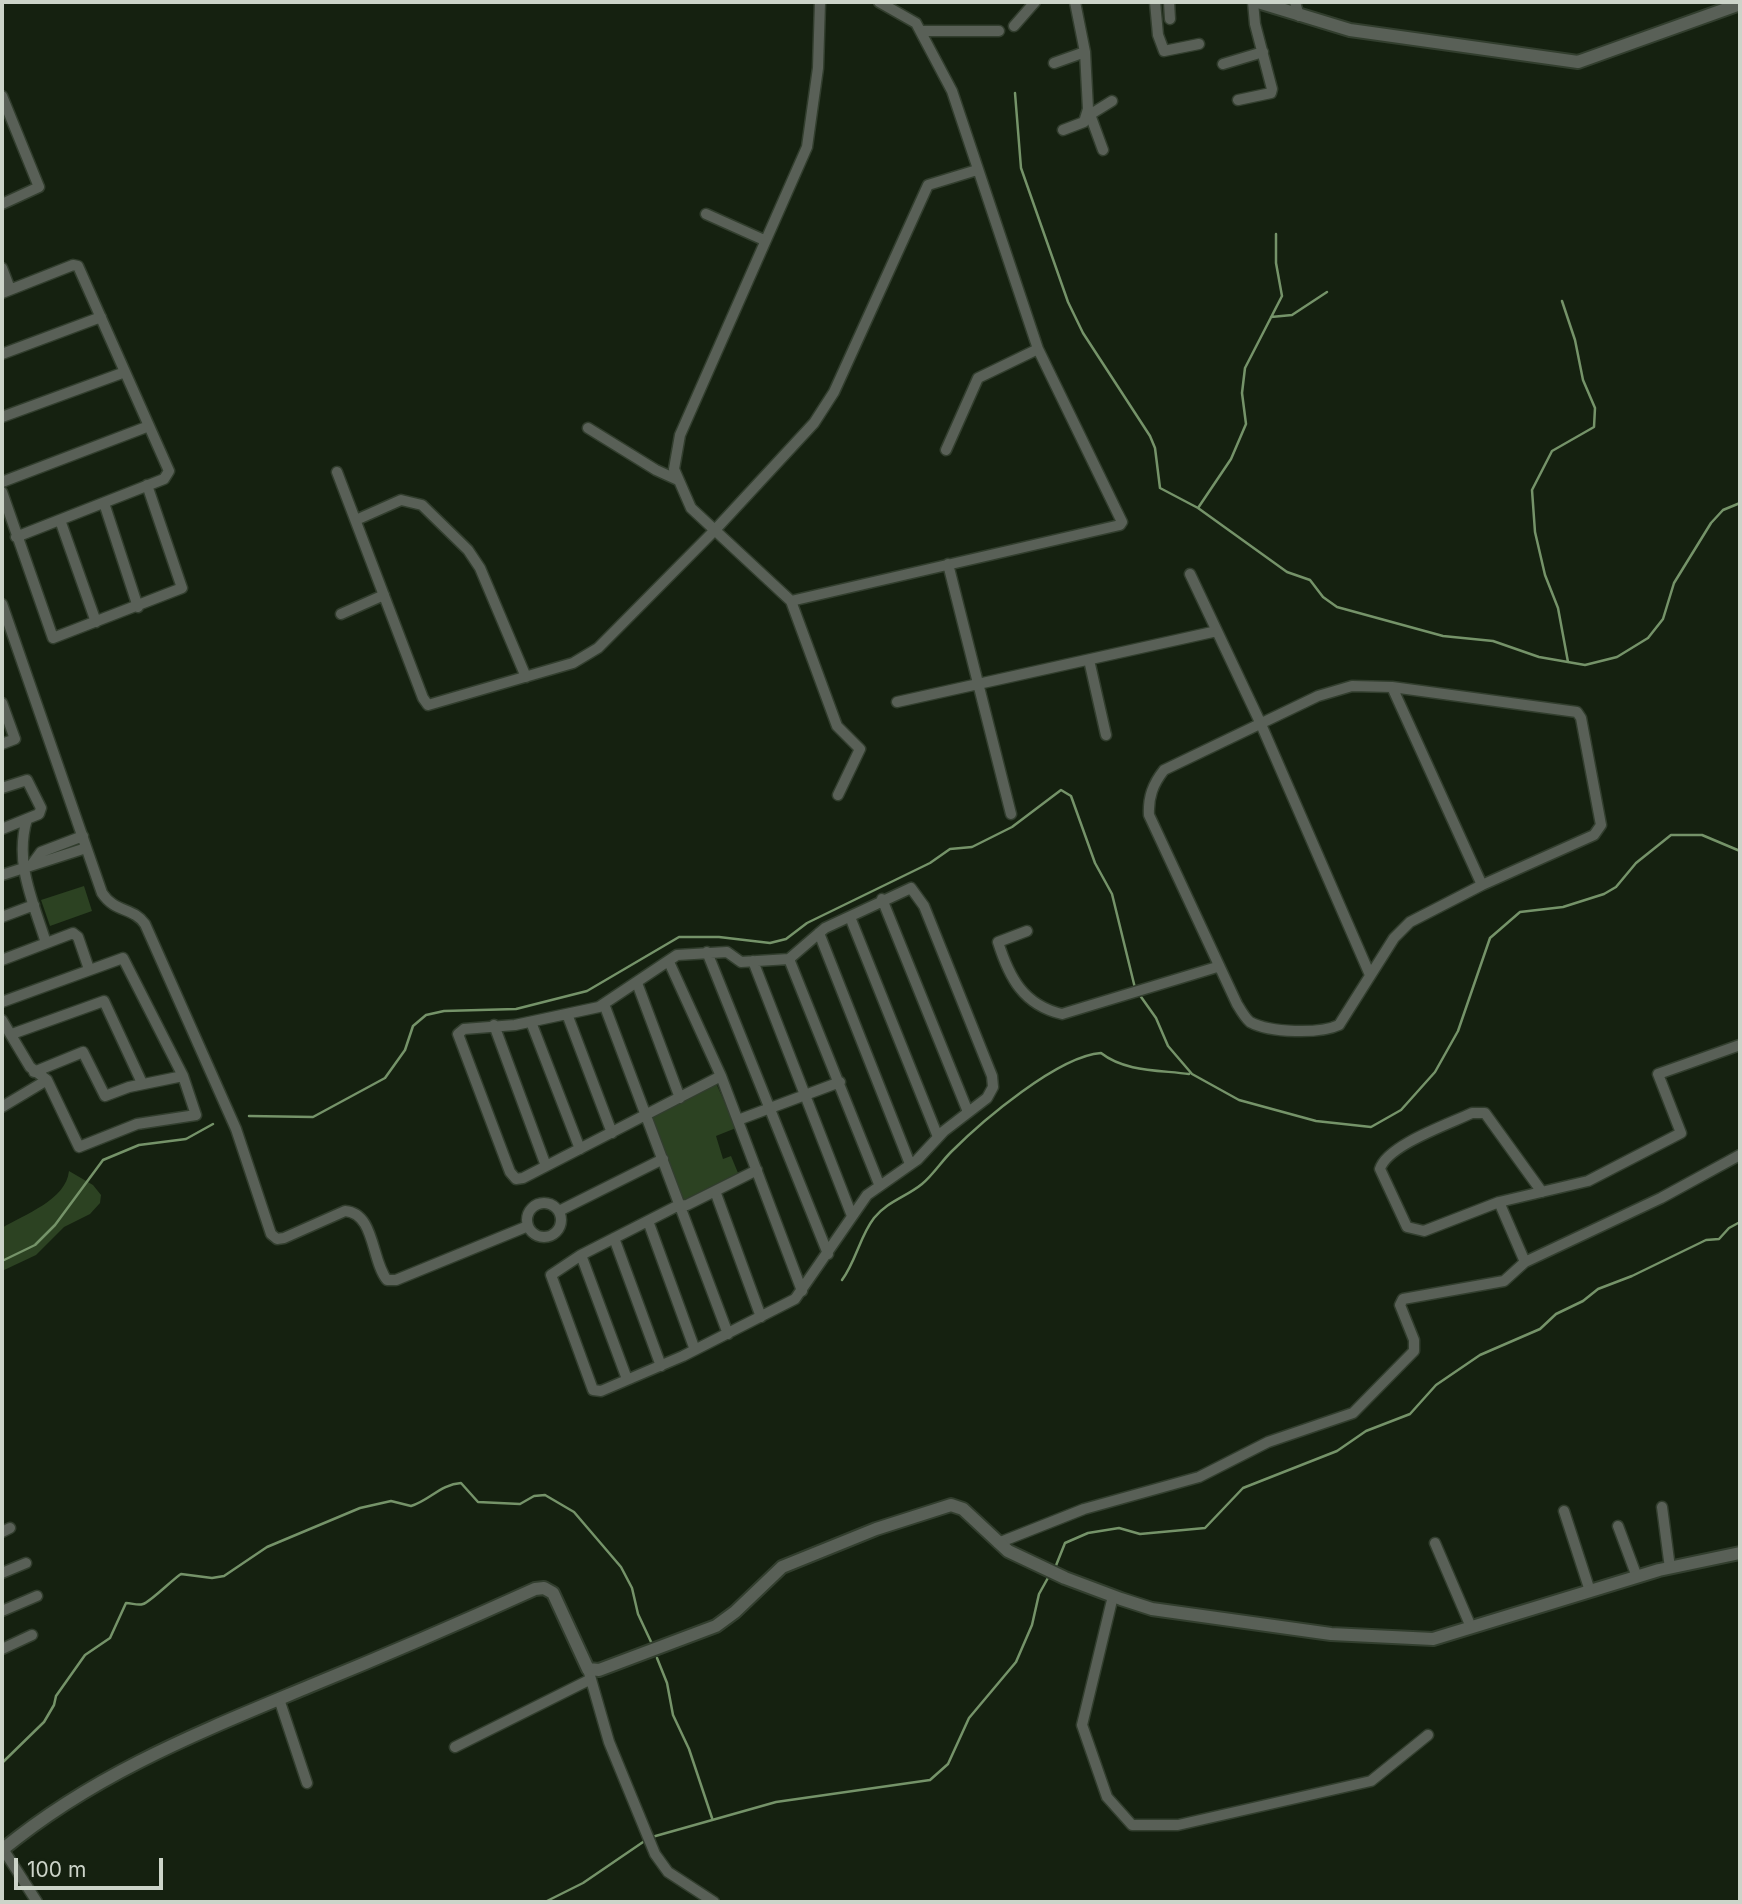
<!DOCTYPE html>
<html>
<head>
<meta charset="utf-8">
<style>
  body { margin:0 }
  #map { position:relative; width:1742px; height:1904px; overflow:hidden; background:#152110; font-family:Inter,sans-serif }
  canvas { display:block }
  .frame { position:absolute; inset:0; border:4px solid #ccd4c9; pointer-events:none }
  .scale { position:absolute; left:14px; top:1858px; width:149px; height:32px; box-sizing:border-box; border:4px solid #ccd4c9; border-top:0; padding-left:9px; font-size:21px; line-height:24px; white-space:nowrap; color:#ccd4c9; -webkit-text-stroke:5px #152110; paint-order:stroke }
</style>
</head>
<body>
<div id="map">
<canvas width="1742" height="1904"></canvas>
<div class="frame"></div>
<div class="scale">100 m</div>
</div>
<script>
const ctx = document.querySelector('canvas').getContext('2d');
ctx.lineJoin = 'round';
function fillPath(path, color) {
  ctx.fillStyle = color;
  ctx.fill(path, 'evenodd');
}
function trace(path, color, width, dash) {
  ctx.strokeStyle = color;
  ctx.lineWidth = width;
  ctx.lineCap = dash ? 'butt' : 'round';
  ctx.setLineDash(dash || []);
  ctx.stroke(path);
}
const green = new Path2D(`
  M84 886 92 911 50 926 41 900Z
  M716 1083 736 1128 716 1136 723 1159 731 1156 738 1173 684 1200 651 1118Z
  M69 1171 93 1185 101 1195 100 1203 90 1214 64 1227 36 1255 2 1271V1228C25 1214 66 1200 69 1171Z`);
const stream = new Path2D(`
  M1015 93 1021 168 1068 302 1083 333 1150 436 1155 448 1160 488 1198 508 1287 572 1310 580 1323 597 1337 607 1443 636 1493 641 1539 657 1585 665 1617 657 1648 638 1663 619 1674 583 1711 523 1723 510 1740 503
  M1562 301 1575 340 1583 380 1595 408 1594 427 1552 451 1532 490 1535 532 1545 575 1558 608 1568 662
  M1271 317 1292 315 1327 292
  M1198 508 1231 459 1246 424 1242 393 1245 368 1282 296 1276 263V234
  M1139 994 1156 1018 1168 1046 1192 1074 1239 1100 1316 1121 1371 1127 1401 1110 1435 1072 1458 1031 1490 938 1520 912 1563 907 1604 894 1616 887 1636 863 1671 835H1702L1740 851
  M249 1116 313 1117 385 1078 405 1050 413 1026 426 1015 444 1011 516 1009 587 991 679 937H719L770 943 786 939 807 923 930 863 950 849 972 847 1012 827 1061 790 1071 796 1095 863 1112 894 1135 988
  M2 1261 35 1245 55 1225 103 1160 139 1145 186 1139 213 1124
  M842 1280C856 1261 860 1236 874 1218 888 1201 906 1197 922 1184 933 1175 941 1162 951 1152 982 1121 1058 1056 1101 1053 1125 1072 1160 1070 1189 1074
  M1055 1568 1065 1543 1088 1533 1119 1528 1140 1534 1205 1528 1243 1488 1337 1451 1366 1431 1410 1414 1436 1385 1480 1355 1540 1329 1556 1314 1583 1301 1598 1289 1632 1276 1706 1240 1719 1239 1729 1228 1740 1222
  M657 1658 667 1683 673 1715 689 1749 712 1818
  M2 1763 44 1722 54 1705 56 1696 85 1655 110 1638 126 1603C132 1603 138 1606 143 1604 149 1603 173 1579 181 1574L212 1578 224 1576 267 1547 360 1508 391 1501 411 1506C430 1500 441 1484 461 1483L478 1502 520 1504 534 1496 545 1495 574 1512 621 1567 632 1588 638 1614 652 1644
  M652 1837 776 1802 930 1780 948 1764 969 1718 1016 1662 1032 1625 1039 1594 1049 1576
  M545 1902 583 1883 646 1840`);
const minor = new Path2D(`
  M820 2 818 68 807 147 680 435 674 469 691 508 791 601 837 726 860 749 838 795
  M1075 2 1085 52 1088 109 1103 150
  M1155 2 1158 35 1164 51 1199 44
  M1169 2 1170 19
  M1295 2 1299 16
  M1014 26 1035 2
  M921 31H999
  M1054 63 1085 52
  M1223 64 1263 52
  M2 96 39 187 2 204
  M1238 100 1271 93 1272 89 1255 24 1253 2
  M1091 114 1112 101
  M1063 130 1084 122 1088 109
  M706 214 764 240
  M2 268 10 289
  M2 293 73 265 78 266 169 471 164 479 16 537
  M2 354 101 317
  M2 417 125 372
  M588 428 656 470 678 480
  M946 450 978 378 1038 349
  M337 472 423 698 428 705 573 663 598 648 714 531 814 423 834 392 928 185 977 170
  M2 482 149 426
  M2 492 53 638 182 588 147 485
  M104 503 138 607
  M60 520 96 622
  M356 520 401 500 422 505 468 550 480 568 526 677
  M948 564 1011 814
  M1190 574 1260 722 1370 975
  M791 601 1120 525 1122 522 1038 349 952 91 916 23 879 2
  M2 604 102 893C115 913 133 907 145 924L236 1129 271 1234 277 1239 284 1238 345 1211C375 1213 371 1260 387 1280H396L528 1226
  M341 614 384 595
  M1089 660 1106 735
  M1352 686 1392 687 1577 712 1581 718 1601 825 1594 835 1482 885 1410 922 1394 938 1339 1025C1320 1034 1270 1033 1250 1022 1245 1018 1240 1009 1237 1004L1149 815C1148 797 1153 784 1164 770L1318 696Z
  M1392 687 1482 885
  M897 702 1217 631
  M2 703 15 739 2 744
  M2 788 27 780 41 808 39 814 2 829
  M27 819C14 863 33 901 46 943
  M33 863 41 852 83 836
  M2 875 86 848
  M882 899 968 1112
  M2 917 34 905
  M850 917 938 1137
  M1027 931 998 942C1009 977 1023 1005 1062 1014L1217 967
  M819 933 910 1164
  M707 952 828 1254
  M789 959 879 1184
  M2 960 73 933 78 937 89 969
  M753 961 852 1216
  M669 962 721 1076 802 1291
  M637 983 680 1098
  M2 1002 123 958 183 1076 196 1115 137 1124 79 1147 47 1080 30 1067 2 1020
  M604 1004 728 1334
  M567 1014 612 1133
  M531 1022 580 1149
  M494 1025 546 1166
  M12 1034 104 1001 142 1083
  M34 1072 83 1052 105 1096 129 1087 183 1076
  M721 1076 523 1178 516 1179 510 1172 458 1034 464 1029 515 1025 599 1007 677 955 727 952 741 962 789 959 825 928 911 888 924 906 992 1076 993 1087 987 1098 944 1131 917 1160 867 1195 795 1299 683 1356 601 1391 593 1390 551 1275 581 1255 677 1206 687 1205 757 1170
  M2 1107 47 1080
  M738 1120 840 1082
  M715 1191 761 1317
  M1499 1202 1424 1231 1407 1227 1380 1169C1387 1145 1449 1124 1472 1113H1485L1542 1192
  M527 1220a17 17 0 1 1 34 0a17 17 0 1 1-34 0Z
  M559 1211 663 1159
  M648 1221 695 1350
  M614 1238 661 1366
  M581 1255 627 1379
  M1525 1262 1499 1202 1588 1181 1681 1133 1658 1074 1740 1045
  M1662 1507 1670 1568
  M1564 1511 1590 1591
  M1618 1526 1637 1577
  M2 1532 10 1528
  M998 1543 1084 1509 1199 1477 1268 1442 1353 1413 1414 1351V1340L1400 1305 1403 1299 1504 1281 1525 1262 1661 1198 1740 1155
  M1435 1543 1471 1627
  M2 1573 26 1563
  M1113 1596 1082 1725 1107 1797 1132 1825H1178L1371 1781 1428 1735
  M2 1611 37 1596
  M2 1649 32 1635
  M588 1669 609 1742 655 1854 668 1872 714 1902
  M279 1699 307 1783
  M455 1747 591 1679
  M3 1849 37 1902`);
const tertiary = new Path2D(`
  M1258 2 1350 30 1578 62 1740 4
  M2 1850C95 1773 200 1732 310 1686 386 1655 460 1623 535 1589L544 1588 553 1593 588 1669 599 1670 716 1626 735 1612 782 1567 876 1529 951 1505 963 1509 1008 1551 1065 1578 1121 1599 1152 1609 1331 1634 1433 1639 1659 1570 1740 1553`);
fillPath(green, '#2c4222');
trace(stream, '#759369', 2.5);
trace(minor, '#323e2e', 13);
trace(tertiary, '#323e2e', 16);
trace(minor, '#596057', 10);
trace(tertiary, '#596057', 12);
</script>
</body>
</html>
